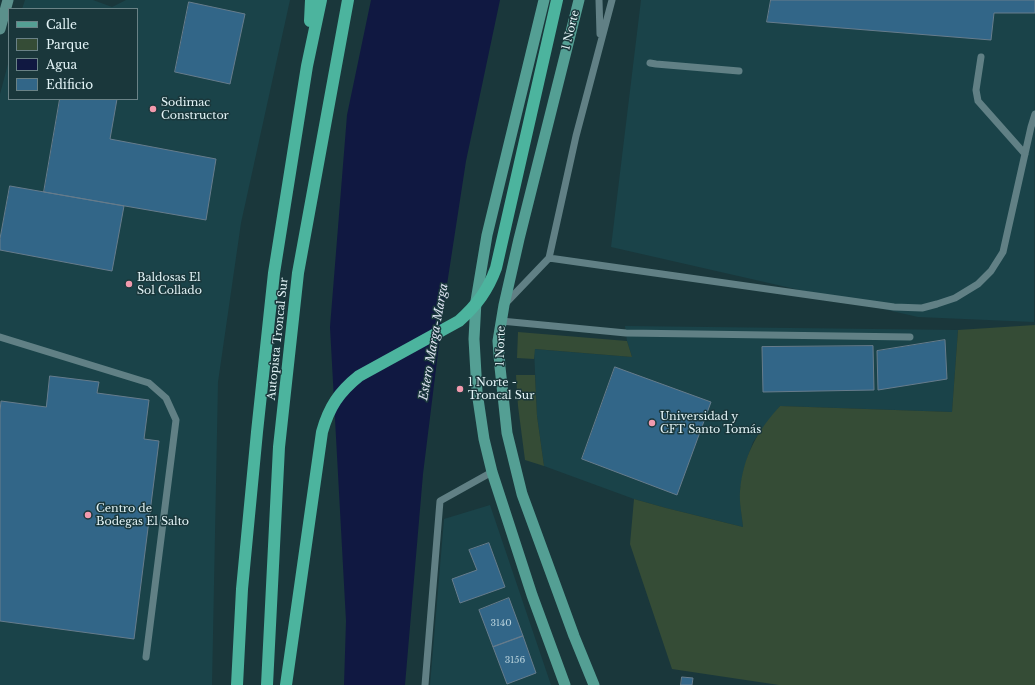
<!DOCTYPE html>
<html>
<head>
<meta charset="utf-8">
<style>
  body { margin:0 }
  #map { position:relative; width:1035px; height:685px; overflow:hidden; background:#1a373b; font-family:"Libre Baskerville",serif }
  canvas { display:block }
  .legend { position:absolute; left:8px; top:8px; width:130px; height:92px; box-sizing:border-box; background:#1a373b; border:1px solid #6a8286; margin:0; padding:5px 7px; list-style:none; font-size:12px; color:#e2f3f6 }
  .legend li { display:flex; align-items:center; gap:8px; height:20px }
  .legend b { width:20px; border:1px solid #6a8286 }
</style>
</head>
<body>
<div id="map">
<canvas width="1035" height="685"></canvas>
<ul class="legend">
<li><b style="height:5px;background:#549f94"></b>Calle</li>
<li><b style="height:11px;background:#354c36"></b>Parque</li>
<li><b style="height:11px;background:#101841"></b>Agua</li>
<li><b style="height:11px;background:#326688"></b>Edificio</li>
</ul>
</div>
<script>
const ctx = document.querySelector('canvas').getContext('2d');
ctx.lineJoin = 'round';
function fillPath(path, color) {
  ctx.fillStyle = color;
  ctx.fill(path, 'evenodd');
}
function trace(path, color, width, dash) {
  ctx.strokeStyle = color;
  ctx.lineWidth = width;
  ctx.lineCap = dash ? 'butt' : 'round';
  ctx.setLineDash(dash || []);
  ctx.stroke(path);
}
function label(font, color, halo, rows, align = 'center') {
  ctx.font = font + ' "Libre Baskerville",serif';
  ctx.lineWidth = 3;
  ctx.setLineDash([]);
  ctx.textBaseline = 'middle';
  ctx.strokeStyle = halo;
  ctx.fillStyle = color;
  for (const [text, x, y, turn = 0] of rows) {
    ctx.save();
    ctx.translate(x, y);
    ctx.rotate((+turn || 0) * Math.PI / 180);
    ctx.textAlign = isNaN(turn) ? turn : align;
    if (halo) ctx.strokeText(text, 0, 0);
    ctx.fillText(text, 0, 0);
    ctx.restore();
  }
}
const built = new Path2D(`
  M25 0H93L112 7 126 0H290L241 223 218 382 212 685H0V94L9 60V99H137V9H22Z
  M641 0H1035L1034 322 918 317 611 247Z
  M625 326 958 330 952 412 780 406 753 442 748 456 743 473 740 491 741 509 743 527 666 508 634 499 544 466 537 416 534 349 632 357 627 341Z
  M490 505 551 685H430L444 519Z`);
const green = new Path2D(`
  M1035 325V685H779L672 669 630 544 634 499 666 508 743 527C742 515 739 503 740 491 743 457 757 431 780 406L952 412 958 330Z
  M518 332 627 341 632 357 535 349 534 359 517 358Z
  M516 375H535L537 416 544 466 525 460 518 406Z`);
const water = new Path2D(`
  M371 0H500L466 161 444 304 423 474 405 685H344L346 621 330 327 347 115Z`);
const building = new Path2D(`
  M771 0H1035V13H994L991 40 767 22Z
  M189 2 245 14 230 84 175 72Z
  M60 99H117L110 139 216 159 206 220 44 192Z
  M10 186 124 206 112 271 0 250V239Z
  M945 340 947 379 878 390 877 351Z
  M873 346 874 390 763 392 762 347Z
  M615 367 711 402 677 495 582 459Z
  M50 376 99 382 97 393 149 400 144 439 159 441 134 639 0 621V411L1 401 46 407Z
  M489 543 505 587 460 603 452 579 477 570 469 550Z
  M509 598 523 636 493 647 479 610Z
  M523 636 536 673 507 684 493 647Z
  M682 677 693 678 692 685H681Z`);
const service = new Path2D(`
  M599 0 600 34
  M981 57 976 90 978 101 1025 154
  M650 63 656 64 739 71
  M549 258 894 307 922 308 937 304 955 298 978 284 991 271 1003 252 1031 127 1035 114
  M505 304 549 258 576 136 612 0
  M501 321 626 333 910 337
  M0 337 149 383 166 398 176 420 146 657
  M425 685 440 501 492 472`);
const secondary = new Path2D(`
  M0 29 8 0`);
const primary = new Path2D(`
  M544 0 487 235 476 301 474 339 477 392 484 439 492 472 532 595 565 685
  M579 0 519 239 504 305 498 341 500 367 507 433 522 494 574 636 594 685`);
const motorway = new Path2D(`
  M310 21 311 0
  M237 685 242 589 257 432 274 273 307 66 321 0
  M267 685 279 447 298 273 348 0
  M286 685 322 432C329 407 339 392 359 376L459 321C477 305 488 290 496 268L557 0`);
const markers = [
  [153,109,4,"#f29aae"],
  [129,284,4,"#f29aae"],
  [460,389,4,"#f29aae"],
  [652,423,4,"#f29aae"],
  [88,515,4,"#f29aae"]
];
const numberNames = [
  ["3140",501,623],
  ["3156",515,660]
];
const streetNames = [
  ["1 Norte",571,30,-76],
  ["Autopista Troncal Sur",278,339,-84],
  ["1 Norte",501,346,-88]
];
const poiNames = [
  ["Sodimac",161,103],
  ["Constructor",161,116],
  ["Baldosas El",137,278],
  ["Sol Collado",137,291],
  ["1 Norte -",468,383],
  ["Troncal Sur",468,396],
  ["Universidad y",660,417],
  ["CFT Santo Tomás",660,430],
  ["Centro de",96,509],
  ["Bodegas El Salto",96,522]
];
const waterNames = [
  ["Estero Marga-Marga",434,342,-80]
];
fillPath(built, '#1a4349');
fillPath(green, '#354c36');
fillPath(water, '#101841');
fillPath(building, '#326688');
trace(building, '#667c8c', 1);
trace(service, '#618085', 7);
trace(secondary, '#5b908c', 11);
trace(primary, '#549f94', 11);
trace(motorway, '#4cb49e', 12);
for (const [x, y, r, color] of markers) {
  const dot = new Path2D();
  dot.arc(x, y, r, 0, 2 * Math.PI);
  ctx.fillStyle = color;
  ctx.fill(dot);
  trace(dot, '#1a373b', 1.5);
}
label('9px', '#b6d0da', null, numberNames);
label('11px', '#e2f3f6', '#1a373b', streetNames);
label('11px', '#e2f3f6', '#1a373b', poiNames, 'left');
label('italic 12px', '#dee3f2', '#1a373b', waterNames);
</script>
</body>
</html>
